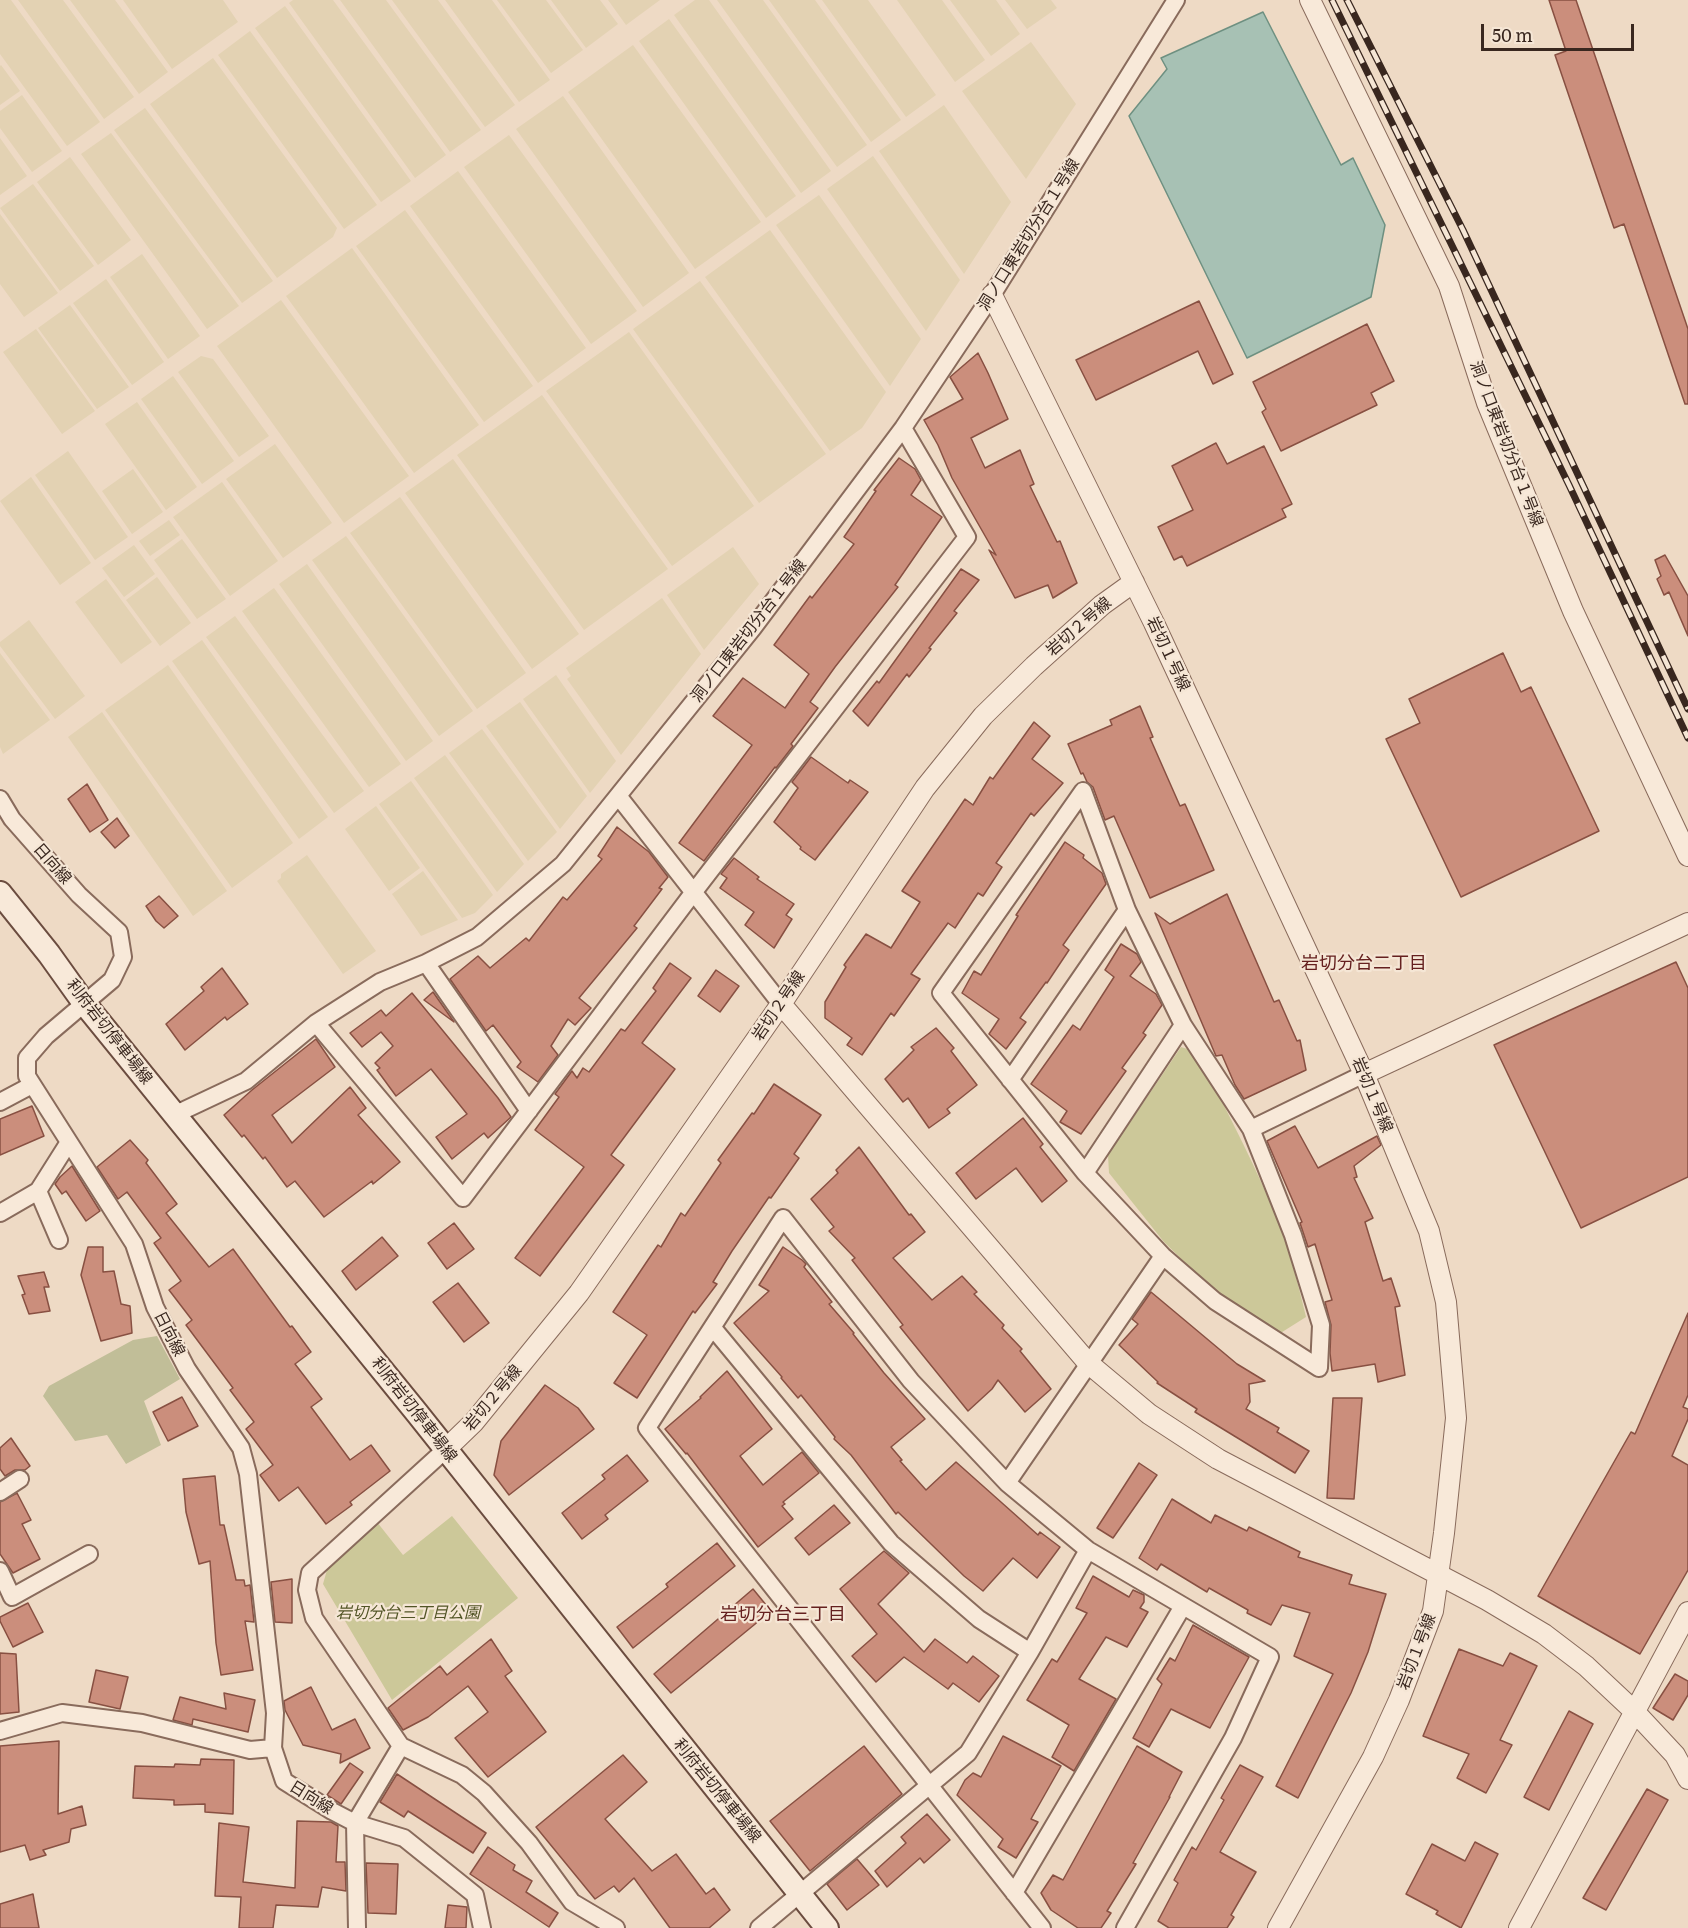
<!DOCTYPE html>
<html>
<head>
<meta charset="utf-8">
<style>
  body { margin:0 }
  #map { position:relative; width:1688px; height:1928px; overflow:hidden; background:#eedac5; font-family:Literata,serif }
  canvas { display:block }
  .scale { position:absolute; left:1481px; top:24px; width:153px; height:27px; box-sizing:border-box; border:3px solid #39271f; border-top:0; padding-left:8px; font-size:18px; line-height:21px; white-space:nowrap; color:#39271f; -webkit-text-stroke:4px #f5e6d5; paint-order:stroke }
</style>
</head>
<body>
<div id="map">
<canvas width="1688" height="1928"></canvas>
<div class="scale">50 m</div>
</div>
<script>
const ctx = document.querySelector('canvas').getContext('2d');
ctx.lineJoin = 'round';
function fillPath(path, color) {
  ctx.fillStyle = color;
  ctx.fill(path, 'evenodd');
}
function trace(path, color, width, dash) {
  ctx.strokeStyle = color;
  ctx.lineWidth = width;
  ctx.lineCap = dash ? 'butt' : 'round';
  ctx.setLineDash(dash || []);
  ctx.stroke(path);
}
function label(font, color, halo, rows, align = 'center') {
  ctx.font = font + ' Literata,"Noto Sans JP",serif';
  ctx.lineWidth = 4.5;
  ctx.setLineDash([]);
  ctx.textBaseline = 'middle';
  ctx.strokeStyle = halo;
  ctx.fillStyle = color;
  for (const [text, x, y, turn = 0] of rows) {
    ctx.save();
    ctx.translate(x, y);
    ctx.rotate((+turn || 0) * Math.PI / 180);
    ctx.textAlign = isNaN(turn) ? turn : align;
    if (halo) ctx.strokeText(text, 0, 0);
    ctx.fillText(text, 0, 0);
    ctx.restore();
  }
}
const farmland = new Path2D(`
  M0 0H11L100 122 67 146 0 54Z
  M18 0H63L134 97 104 119Z
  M70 0H115L168 72 139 94Z
  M123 0H223L238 22 172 69Z
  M293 0H333L446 155 415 178 289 3Z
  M340 0H386L481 130 450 152Z
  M392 0H438L515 105 485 127Z
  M445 0H492L550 80 519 102Z
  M497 0H546L583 50 551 73Z
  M551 0H600L618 24 586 48Z
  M608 0H660L626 25Z
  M695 0H709L831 171 801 193 674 15Z
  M717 0H763L867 145 837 167Z
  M769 0H815L901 120 871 142Z
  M822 0H868L936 95 906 117Z
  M897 0H942L985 60 955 82Z
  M950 0H996L1020 34 991 56Z
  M1005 0H1051L1057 8 1027 29Z
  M285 6 411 181 381 202 255 28Z
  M669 19 796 196 766 218 639 41Z
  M250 31 377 205 344 229 218 55Z
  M1031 42 1076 104 1026 179 962 91Z
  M633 45 761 222 695 269 568 92Z
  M213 58 337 228 333 237 277 278 150 104Z
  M1 65 20 91 0 105V66Z
  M22 95 62 151 32 172 0 128V111Z
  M563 96 689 273 643 307 516 129Z
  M944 105 1011 202 964 274 879 151Z
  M145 108 273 281 242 303 114 130Z
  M111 133 239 306 207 329 81 154Z
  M509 135 637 311 591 344 464 167Z
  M0 138 27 176 0 195Z
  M873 156 960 280 926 331 827 189Z
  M70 157 131 240 98 265 37 182Z
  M458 171 586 348 538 383 410 206Z
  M33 184 94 266 60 291 0 208Z
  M819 195 921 339 890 386 776 225Z
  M405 210 533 386 484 422 356 246Z
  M0 214 58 293 24 317 0 284Z
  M770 230 886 392 862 428 830 451 705 277Z
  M352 248 479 425 414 473 286 296Z
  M142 254 200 336 168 359 110 277Z
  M106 279 164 362 132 385 73 303Z
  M700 281 826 454 759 503 633 329Z
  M281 300 409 476 344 523 217 346Z
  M70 305 129 387 97 409 38 328Z
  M36 329 95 411 62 434 3 352Z
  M629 332 754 506 672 566 546 391Z
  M201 356 213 359 269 436 239 457 178 372Z
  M173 376 234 461 202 484 141 399Z
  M542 395 668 569 584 630 457 455Z
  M137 402 197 487 166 510 105 424Z
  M275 444 332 523 283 558 226 479Z
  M68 451 128 537 95 560 35 475Z
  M453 459 579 634 532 669 405 493Z
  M133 469 163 512 132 534 102 491Z
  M31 477 91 563 60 585 0 501Z
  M222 482 278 561 230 596 173 517Z
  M400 497 526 673 477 709 350 533Z
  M169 520 180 535 150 556 139 541Z
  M346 536 473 711 439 736 312 560Z
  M182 539 226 599 197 619 154 560Z
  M134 545 155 574 124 597 102 568Z
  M733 547 759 584 704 650 667 595Z
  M307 564 433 741 406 761 279 584Z
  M157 577 191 623 160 646 126 600Z
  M106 579 152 642 121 664 75 602Z
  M274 588 401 764 369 787 242 611Z
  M662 598 701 654 621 755 567 679 571 676 566 668Z
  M235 616 364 791 334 813 206 637Z
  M29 620 85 696 55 719 0 646V642Z
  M202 640 328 817 299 839 172 661Z
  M0 653 50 720 3 754 0 747Z
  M168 665 293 843 232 888 105 710Z
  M556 675 616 761 590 793 523 699Z
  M520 702 587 796 560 829 486 726Z
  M102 712 227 891 193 916 68 737Z
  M482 729 557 832 528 861 449 753Z
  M445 755 524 864 497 892 414 778Z
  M411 781 493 895 475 913 462 918 379 804Z
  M376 806 420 868 389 891 345 829Z
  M307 855 376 951 343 974 277 881 281 878V874Z
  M423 871 458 920 421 936 392 894Z`);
const green = new Path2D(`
  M1181 1047 1197 1052C1222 1102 1248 1151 1270 1202 1286 1239 1297 1278 1306 1317L1279 1334 1250 1316 1208 1285 1164 1242 1109 1173 1108 1155Z
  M452 1516 518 1598 392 1700 323 1584 329 1563 377 1522 403 1555Z`);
const cemetery = new Path2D(`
  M157 1336 180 1379 144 1401 161 1445 126 1464 107 1435 75 1441 43 1396 49 1386 133 1340Z`);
const water = new Path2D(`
  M1263 12 1341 165 1353 158 1385 225 1371 297 1247 358 1129 116 1167 69 1161 58Z`);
const building = new Path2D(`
  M1549 0H1576L1688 329V404H1685L1624 224 1614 228 1555 55 1566 51Z
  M1199 301 1233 374 1213 384 1198 351 1096 400 1076 360Z
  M1367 324 1394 381 1371 393 1377 405 1281 451 1262 412 1266 409 1253 382Z
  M978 353 988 373 1008 419 971 438 985 468 1020 450 1034 484 1030 486 1057 542 1060 541 1077 583 1053 598 1048 585 1015 598 989 550 996 555 952 478 938 445 924 420 963 399 950 377Z
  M1216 443 1227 464 1264 446 1292 504 1282 509 1286 517 1187 566 1182 556 1174 560 1158 527 1193 510 1172 466Z
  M899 458 915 469 921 480 911 495 942 517 895 585 898 587 835 667 810 702 818 708 791 744 793 746 776 768 775 767 704 861 679 843 752 745 713 716 743 678 785 708 809 674 774 645 810 596 812 598 854 544 844 537 876 491 874 490Z
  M1665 555 1688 596V636L1669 592 1664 595 1657 579 1661 576 1655 560Z
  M961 569 979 580 954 611 957 613 929 648 931 649 909 677 907 674 868 726 853 711 877 681 879 683Z
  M1503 653 1521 692 1531 687 1599 831 1461 897 1386 739 1420 723 1409 699Z
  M1140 706 1153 737 1150 738 1180 806 1185 804 1214 870 1150 898 1114 816 1105 820 1093 787 1087 782 1083 773 1081 774 1068 744 1112 725 1110 720Z
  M1034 722 1050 736 1032 759 1063 783 1034 816 1031 813 996 863 1002 867 983 896 978 893 955 928 948 923 911 974 920 979 894 1016 891 1013 862 1055 847 1045 852 1038 825 1018V1002L846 967 844 965 866 934 891 948 920 902 902 891 965 799 973 805 990 777 993 779Z
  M811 757 848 783 850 780 868 792 815 860 800 849 801 847 774 822 798 788 792 782Z
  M87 784 108 820 90 832 68 799Z
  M117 818 129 836 115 848 101 832Z
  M617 827 649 852 668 877 659 888 662 889 634 926 637 928 579 998 591 1008 575 1025 568 1019 551 1046 558 1055 538 1082 517 1067 521 1062 493 1025 486 1031 450 979 478 956 490 968 526 938 529 941 563 897 567 900 602 859 598 856Z
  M1065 842 1084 855 1083 858 1102 873 1106 884 1063 945 1069 950 1047 983 1046 982 1020 1018 1026 1022 1006 1049 989 1034 999 1019 962 993 974 971 981 975 1018 916 1016 915Z
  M734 858 759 877 757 879 794 904 786 915 792 919 774 948 745 925 754 912 720 888 727 878 721 874Z
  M1227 894 1274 1002 1279 1000 1297 1041 1300 1040 1306 1070 1244 1099 1235 1085 1222 1055 1216 1056 1155 913 1170 924Z
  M159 896 178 916 164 928 156 921 146 906Z
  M1121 944 1137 954 1141 962 1130 976 1156 994 1162 1005 1143 1033 1146 1035 1122 1068 1126 1071 1081 1134 1060 1122 1067 1111 1031 1084 1073 1025 1080 1030 1114 977 1105 970Z
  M1676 962 1688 988V1177L1581 1228 1494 1045Z
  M670 963 691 978 642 1043 675 1069 611 1155 624 1165 540 1276 515 1258 584 1167 535 1130 559 1097 555 1094 572 1071 577 1078 583 1068 589 1072 621 1029 625 1031 656 991 653 988Z
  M222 968 248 1004 227 1020 225 1017 185 1050 166 1024 204 991 201 987Z
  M716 970 739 986 720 1012 698 996Z
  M433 992 454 1022 424 1000Z
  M412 993 498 1098 511 1117 488 1138 484 1133 452 1159 436 1137 467 1114 431 1069 396 1096 377 1070 380 1068 375 1063 393 1046 381 1032 362 1047 350 1033 381 1010 386 1016Z
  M936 1028 954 1048 951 1051 977 1085 947 1109 950 1113 929 1128 908 1098 903 1102 885 1079 914 1050 911 1047Z
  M316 1039 335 1067 272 1115 292 1143 350 1087 366 1108 358 1115 400 1162 373 1184 372 1181 324 1217 295 1181 287 1187 265 1157 263 1159 244 1135 242 1137 224 1115 252 1090Z
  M774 1084 821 1115 794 1154 799 1158 771 1198 769 1197 732 1251 713 1282 717 1284 695 1313 693 1311 637 1398 614 1383 647 1335 613 1312 658 1245 661 1247 681 1213 685 1216 721 1163 718 1160 752 1113 754 1114Z
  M32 1106 44 1136 0 1155V1119Z
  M1023 1118 1043 1144 1040 1147 1067 1181 1042 1202 1016 1168 976 1199 956 1173Z
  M1295 1126 1318 1168 1377 1136 1381 1145 1354 1166 1357 1177 1354 1178 1373 1218 1365 1222 1383 1281 1391 1278 1400 1306 1395 1307 1405 1375 1378 1382 1375 1364 1332 1371 1330 1353 1331 1325 1325 1302 1332 1300 1315 1244 1308 1247 1300 1223 1302 1222 1267 1141Z
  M130 1140 148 1160 146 1163 177 1204 166 1213 209 1267 233 1249 290 1327 292 1326 311 1352 295 1364 322 1399 311 1407 350 1460 371 1445 390 1471 350 1502 352 1505 326 1524 298 1487 279 1501 260 1475 273 1465 246 1429 254 1422 230 1390 233 1388 186 1325 192 1320 169 1290 181 1281 154 1243 161 1238 127 1192 118 1199 97 1167Z
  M859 1147 909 1215 911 1214 925 1232 893 1258 932 1300 962 1276 977 1292 974 1294 1004 1325 1002 1328 1022 1349 1020 1351 1051 1389 1025 1412 998 1380 992 1389 968 1411 900 1327 903 1325 852 1260 855 1258 829 1231 834 1227 811 1199 838 1173 836 1170Z
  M72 1166 100 1211 86 1221 66 1191 62 1194 55 1184 60 1177Z
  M454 1223 474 1249 447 1269 428 1243Z
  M382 1237 398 1256 356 1290 342 1271Z
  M88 1247H103V1272L114 1271 121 1304 130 1306 132 1333 101 1341 81 1275Z
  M783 1247 802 1260 806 1264 804 1267 832 1302 829 1304 854 1333 853 1334 884 1373 925 1419 891 1447 902 1460 900 1461 926 1490 956 1462 1038 1535 1040 1532 1060 1547 1037 1578 1013 1558 983 1591 964 1576 898 1512 896 1514 851 1455 834 1439 835 1437 801 1395 798 1398 781 1378 782 1377 734 1323 769 1291 759 1285Z
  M44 1272 49 1287H44L50 1311 29 1314 22 1295 25 1294 18 1276Z
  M458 1283 489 1323 464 1342 433 1302Z
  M1151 1292 1237 1364 1265 1381 1249 1384 1250 1402 1246 1409 1279 1428 1277 1432 1309 1451 1295 1473 1195 1412 1197 1409 1157 1383 1158 1382 1119 1345 1138 1324 1132 1319Z
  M1688 1313V1395L1683 1407 1688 1409V1419L1672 1456 1688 1465V1570L1640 1654 1538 1596 1631 1432 1635 1434Z
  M727 1371 772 1429 740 1456 763 1485 802 1452 819 1473 783 1502 785 1504 782 1506 793 1519 758 1547 687 1453 686 1454 665 1429 701 1398 700 1397Z
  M545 1385 578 1408 594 1429 509 1495 494 1475 501 1441Z
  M182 1397 198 1426 168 1441 153 1412Z
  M1333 1398H1362L1354 1499 1327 1498Z
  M11 1438 30 1466 25 1470H15L5 1476 0 1469V1448Z
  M627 1455 648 1481 605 1515 608 1519 582 1539 562 1513 605 1479 602 1475Z
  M1139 1463 1157 1475 1113 1538 1097 1528Z
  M215 1476 220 1525H224L236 1580H244L245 1586 250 1585 254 1622 245 1621 253 1670 221 1675 216 1643 210 1561 199 1564 186 1512 183 1479Z
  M17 1493 31 1520 22 1524 40 1559 13 1573 0 1554V1502Z
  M1172 1499 1211 1523 1215 1515 1247 1531 1249 1527 1300 1552 1298 1557 1352 1575 1349 1584 1386 1594 1368 1652 1351 1693 1298 1798 1276 1786 1333 1674 1294 1656 1310 1613 1282 1605 1271 1625 1247 1613 1248 1610 1209 1588 1207 1592 1161 1564 1157 1570 1139 1558Z
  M834 1505 850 1523 809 1555 795 1538Z
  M717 1543 735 1566 633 1648 617 1627 668 1587 666 1584Z
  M884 1551 909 1573 878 1604 924 1652 935 1639 967 1663 973 1656 999 1676 979 1702 953 1683 948 1689 904 1657 876 1682 852 1656 877 1634 840 1589Z
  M1093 1576 1129 1597 1133 1590 1144 1595V1602L1140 1608 1148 1612 1127 1647 1106 1637 1079 1679 1116 1699 1074 1771 1052 1757 1069 1725 1027 1700 1052 1659 1057 1662 1087 1613 1076 1608Z
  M292 1579V1623L275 1622 271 1582Z
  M753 1589 771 1611 671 1693 654 1674Z
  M28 1603 43 1632 13 1647 0 1621V1617Z
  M1193 1625 1249 1657 1210 1728 1171 1709 1149 1747 1133 1738 1162 1684 1157 1679 1170 1658 1175 1661Z
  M491 1639 512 1671 505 1676 546 1732 488 1777 455 1738 488 1712 468 1686 428 1717 403 1730 388 1708 440 1666 447 1675Z
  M1459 1649 1503 1666 1510 1653 1537 1666 1500 1740 1512 1745 1486 1793 1457 1778 1469 1754 1423 1736Z
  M0 1653 16 1654 19 1712 0 1714Z
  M96 1670 128 1677 120 1709 89 1702Z
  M1675 1674 1688 1681V1695L1673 1720 1653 1708Z
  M311 1687 332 1730 355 1719 370 1748 340 1763 341 1754 303 1745 285 1710 284 1701Z
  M224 1693 255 1700 248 1732 193 1719 192 1725 173 1720 180 1697 226 1709Z
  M1569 1711 1593 1724 1549 1810 1524 1797Z
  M1003 1736 1061 1766 1031 1819 1038 1822 1016 1858 998 1847 1003 1839 957 1795 965 1780 973 1773 981 1777Z
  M59 1741 58 1814 82 1806 86 1825 71 1829 69 1842 43 1850 46 1855 30 1860 25 1845 0 1852V1746Z
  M864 1746 902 1794 810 1871 770 1821Z
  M1137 1746 1182 1772 1169 1797H1170L1133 1863 1136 1864 1107 1911 1111 1913 1101 1928H1078L1051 1910 1041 1893 1053 1875 1063 1880Z
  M623 1755 647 1782 605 1819 652 1871 676 1854 706 1894 714 1888 730 1910 709 1928H670L634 1878 619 1892 614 1886 595 1899 536 1827Z
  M201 1759 234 1760 233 1814 205 1812V1804L174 1805V1800L133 1798 135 1766 174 1767 175 1764 200 1765Z
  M350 1763 363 1772 341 1804 327 1795Z
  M1240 1765 1263 1777 1220 1852 1256 1872 1231 1915 1234 1917 1227 1928H1169L1158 1921 1178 1883 1174 1880 1192 1847 1196 1850 1224 1800 1221 1798Z
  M397 1774 486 1833 473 1853 408 1811 404 1817 380 1802Z
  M1647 1789 1668 1800 1606 1910 1583 1898Z
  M927 1814 950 1840 924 1863 920 1858 887 1887 875 1871 906 1843 901 1837Z
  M297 1821 331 1822 338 1826 336 1862H345L346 1891 322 1887 318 1907 276 1905 273 1928H239L241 1897 215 1896 219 1823 249 1827 243 1882 295 1888Z
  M1475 1842 1498 1854 1461 1928 1436 1914 1438 1911 1406 1894 1432 1844 1465 1861Z
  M488 1847 515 1865 513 1870 532 1881 526 1892 558 1913 549 1927 470 1874Z
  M857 1859 879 1885 847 1910 827 1884Z
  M366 1863 398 1864 396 1914 368 1913Z
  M33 1894 39 1928H0V1904Z
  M448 1905 467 1907 466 1928H445Z`);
const minor = new Path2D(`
  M1083 791 1127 910 1183 1025 1251 1129 1293 1235 1321 1325 1319 1368 1215 1301 1163 1256 1085 1173 941 993Z
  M619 797 781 1004
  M0 799 12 819 79 895 119 932 123 957 112 980 46 1036 27 1058V1076L134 1244 155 1307 187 1369 241 1448 248 1474 275 1713 273 1748 284 1781 332 1811 355 1823 404 1838 475 1895 482 1928
  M426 963 529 1111
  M316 1023 463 1198 693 893 967 537 903 428
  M1010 1080 1127 910
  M0 1102 32 1085
  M176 1114 246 1081 316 1023 380 982 426 963 477 937 563 864 753 628 903 428 992 295 1176 0
  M1251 1129 1364 1074
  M1085 1173 1183 1025
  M0 1213 38 1191
  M59 1240 38 1191 69 1142
  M713 1328 891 1543 979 1619 1030 1652
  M1007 1483 1163 1256
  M0 1492 20 1479
  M0 1571 12 1597 89 1554
  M0 1731 62 1713 142 1723 250 1750 273 1748
  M401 1746 462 1775 484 1793 529 1843 572 1902 616 1928
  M355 1823 401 1746 314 1618 307 1590 310 1573 445 1450
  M355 1823 357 1928
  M1014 1893 1183 1606
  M759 1928 968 1753 1030 1652 1088 1550
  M1042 1928 647 1428 783 1218 911 1381 1007 1483 1088 1550 1270 1657 1233 1738 1125 1928`);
const tertiary = new Path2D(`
  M1310 0 1449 286 1487 403 1573 611 1688 856
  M992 295 1154 623 1364 1074 1429 1231 1446 1302 1456 1418 1444 1533 1433 1611 1399 1700 1373 1757 1278 1928
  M781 1004 1088 1363 1149 1414 1218 1459 1487 1600 1544 1634 1586 1666 1634 1711 1675 1755 1688 1779
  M1364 1074 1688 923
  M445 1450 474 1422 579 1293 781 1004 925 788 983 716 1034 666 1102 605 1134 582
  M1519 1928 1688 1612`);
const secondary = new Path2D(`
  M0 893 49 954 84 1003 417 1413 827 1928`);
const rail = new Path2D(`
  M1332 0 1569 485 1688 738
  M1347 0 1463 230 1688 709`);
const streetNames = [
  ["洞ノ口東岩切分台１号線",1029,235,-58],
  ["洞ノ口東岩切分台１号線",1506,444,69],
  ["岩切２号線",1079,627,-41],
  ["洞ノ口東岩切分台１号線",749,631,-52],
  ["岩切１号線",1168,654,65],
  ["日向線",52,864,49],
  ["岩切２号線",779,1006,-56],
  ["利府岩切停車場線",109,1032,52],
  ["岩切１号線",1372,1095,67],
  ["日向線",169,1334,63],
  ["岩切２号線",493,1398,-50],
  ["利府岩切停車場線",414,1410,52],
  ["岩切１号線",1417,1652,-69],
  ["利府岩切停車場線",717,1791,51],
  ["日向線",311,1798,32]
];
const parkNames = [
  ["岩切分台三丁目公園",408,1613]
];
const neighbourhoodNames = [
  ["岩切分台二丁目",1364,964],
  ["岩切分台三丁目",783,1615]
];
fillPath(farmland, '#e3d2b3');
fillPath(green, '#ccc899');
fillPath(cemetery, '#c1be98');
fillPath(water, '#a7c1b4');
trace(water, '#6e9081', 1.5);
fillPath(building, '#cb8e7c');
trace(building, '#885042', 1.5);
trace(minor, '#896b5c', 20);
trace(tertiary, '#896b5c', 22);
trace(secondary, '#6b4c3f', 26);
trace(minor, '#f8e9d9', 16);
trace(tertiary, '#f8e9d9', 20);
trace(secondary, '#f8e9d9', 22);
trace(rail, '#39271f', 7);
trace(rail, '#f5e6d5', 4.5, [14]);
label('16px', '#39271f', '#f5e6d5', streetNames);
label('italic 16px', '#525526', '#f5e6d5', parkNames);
label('18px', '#65201f', '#f5e6d5', neighbourhoodNames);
</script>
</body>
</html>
